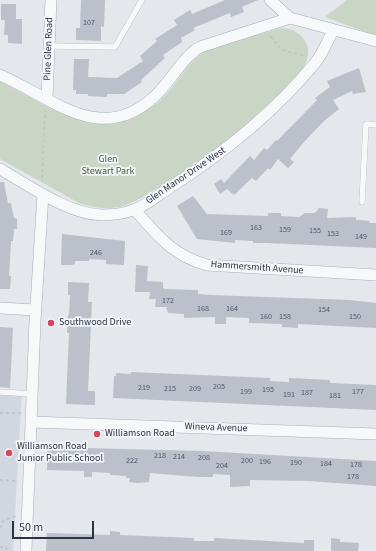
<!DOCTYPE html>
<html>
<head>
<meta charset="utf-8">
<style>
  body { margin:0 }
  #map { position:relative; width:376px; height:551px; overflow:hidden; background:#e4e7ec; font-family:"Source Sans 3",sans-serif }
  canvas { display:block }
  .scale { position:absolute; left:12px; top:521px; width:82px; height:18px; box-sizing:border-box; border:2px solid #2b3445; border-top:0; padding-left:5px; font-size:12px; line-height:14px; white-space:nowrap; color:#2b3445; -webkit-text-stroke:3px #f4f6f9; paint-order:stroke }
</style>
</head>
<body>
<div id="map">
<canvas width="376" height="551"></canvas>
<div class="scale">50 m</div>
</div>
<script>
const ctx = document.querySelector('canvas').getContext('2d');
ctx.lineJoin = 'round';
function fillPath(path, color) {
  ctx.fillStyle = color;
  ctx.fill(path, 'evenodd');
}
function trace(path, color, width, dash) {
  ctx.strokeStyle = color;
  ctx.lineWidth = width;
  ctx.lineCap = dash ? 'butt' : 'round';
  ctx.setLineDash(dash || []);
  ctx.stroke(path);
}
function label(font, color, halo, rows, align = 'center') {
  ctx.font = font + ' "Source Sans 3",sans-serif';
  ctx.lineWidth = 3.5;
  ctx.setLineDash([]);
  ctx.textBaseline = 'middle';
  ctx.strokeStyle = halo;
  ctx.fillStyle = color;
  for (const [text, x, y, turn = 0] of rows) {
    ctx.save();
    ctx.translate(x, y);
    ctx.rotate((+turn || 0) * Math.PI / 180);
    ctx.textAlign = isNaN(turn) ? turn : align;
    if (halo) ctx.strokeText(text, 0, 0);
    ctx.fillText(text, 0, 0);
    ctx.restore();
  }
}
const built = new Path2D(`
  M0 389 22 390 13 551H0Z`);
const green = new Path2D(`
  M347 0H376V36L325 17Z
  M281 28C297 28 313 42 307 59 304 71 291 82 283 90 245 128 204 161 158 188 147 194 136 202 123 206 108 210 94 208 79 203L0 159V81C43 104 93 141 141 113 148 109 156 105 161 100 177 84 188 62 206 50Z`);
const building = new Path2D(`
  M81 0H105L104 27 101 26V41L76 40V28H80Z
  M225 0H258L242 7 244 12 231 17 230 13 193 28 195 30 181 38 182 42 163 55 165 58 141 80 142 82 124 94H107V97L88 96V94H76V90H73L74 59H89L88 77 117 78 143 61 140 56 157 41 155 39 177 25 174 20 190 10 192 14Z
  M1 4H16V19H22V44L8 43V35H4L5 20H1Z
  M359 68 366 92 353 94 352 91 333 100 339 109 324 121 303 143 290 159 294 162 288 168 278 159 270 170 268 168 256 181 252 178 234 195 227 189 220 194 214 184 221 179 224 183 250 156 254 160 264 148 267 150 276 140 277 141 317 100 315 98 330 87 327 81Z
  M0 182H4L8 203H11L14 218 17 219V229H14L13 241H11L9 276H11L10 289H0Z
  M193 196 207 214 268 216V213H281V216L299 217 305 213H315L319 208 328 209 327 218 356 217V220L370 221 369 223H376V248L267 243H253V241L235 240V243L197 239 177 206Z
  M62 234 125 241 124 265 106 264V260L89 259V261H75V264L71 265H61Z
  M136 265 148 266 147 281 163 282V288L165 289 198 290V294L210 295 350 300 376 303V328L298 324V328L282 327V324L249 323V318L226 317V324H215V317L184 318V314L168 313 166 307H155L156 299H149L150 292H135Z
  M68 282 89 283 88 302H92L88 391H95V405L66 404 69 333H67L68 315H69L70 295H68Z
  M0 327 13 328 10 388 0 387Z
  M131 372 270 378V381L289 382V378L330 380V383L376 385V410L113 398 114 376H116V373L131 374Z
  M48 445 84 448 202 451 376 461V486L309 481 250 480V486L230 487V475L213 474V477H198L150 473 149 482 138 483 129 482 130 478H126V476L110 475V473L92 472V477H84V471L47 470Z
  M110 531 120 532V535L194 538V541H214V538L304 543V540H314V551H46L47 533 110 535Z
  M331 538 340 539V542L359 543 358 551H331Z`);
const path = new Path2D(`
  M271 36C282 54 288 51 307 56
  M42 178 45 111
  M0 413H21
  M0 480 18 481
  M0 528 3 521 16 516
  M0 547H6L7 551`);
const service = new Path2D(`
  M49 46 115 47 142 0
  M362 202 366 124 376 125
  M0 392 33 394`);
const minor = new Path2D(`
  M270 0 290 18 376 41
  M0 75C53 98 101 147 155 96 171 81 182 58 200 47L290 18
  M47 98 51 0
  M0 169C28 185 68 214 101 215 112 215 123 214 133 210 146 206 158 195 169 188 224 153 274 113 315 63 323 54 327 41 333 31
  M135 210C158 236 172 255 207 265L376 275
  M0 308 35 310
  M31 422 376 434
  M26 551 35 321 43 194`);
const markers = [
  [51,323,4,"#d1495b"],
  [97,434,4,"#d1495b"],
  [9,453,4,"#d1495b"]
];
const numberNames = [
  ["107",89,23],
  ["163",256,228],
  ["159",285,230],
  ["155",315,231],
  ["169",226,233],
  ["153",333,234],
  ["149",361,237],
  ["246",96,253],
  ["172",168,301],
  ["168",203,309],
  ["164",232,309],
  ["154",324,310],
  ["160",266,317],
  ["158",285,317],
  ["150",355,317],
  ["205",219,387],
  ["219",144,388],
  ["215",170,389],
  ["209",195,389],
  ["195",268,390],
  ["199",246,392],
  ["177",358,392],
  ["187",307,393],
  ["191",289,395],
  ["181",335,396],
  ["218",160,456],
  ["214",179,457],
  ["208",204,458],
  ["222",132,461],
  ["200",247,461],
  ["196",265,462],
  ["190",296,463],
  ["184",326,464],
  ["178",356,465],
  ["204",222,466],
  ["178",353,477]
];
const streetNames = [
  ["Pine Glen Road",49,49,-88],
  ["Glen Manor Drive West",186,176,-34],
  ["Hammersmith Avenue",257,268,4],
  ["Wineva Avenue",216,428,2]
];
const parkNames = [
  ["Glen",108,160],
  ["Stewart Park",108,172]
];
const poiNames = [
  ["Southwood Drive",59,323],
  ["Williamson Road",105,434],
  ["Williamson Road",17,447],
  ["Junior Public School",17,459]
];
fillPath(built, '#d2d6de');
fillPath(green, '#c9d6c5');
fillPath(building, '#bbc0ca');
trace(service, '#a9aeb7', 6);
trace(minor, '#a9aeb7', 12);
trace(path, '#c2c5cb', 2, [3, 3]);
trace(service, '#f7f8fa', 5.5);
trace(minor, '#f7f8fa', 11);
for (const [x, y, r, color] of markers) {
  const dot = new Path2D();
  dot.arc(x, y, r, 0, 2 * Math.PI);
  ctx.fillStyle = color;
  ctx.fill(dot);
  trace(dot, '#f4f6f9', 1.5);
}
label('8px', '#4f5766', null, numberNames);
label('10px', '#2b3445', '#f4f6f9', streetNames);
label('10px', '#3f6138', '#f4f6f9', parkNames);
label('10px', '#2b3445', '#f4f6f9', poiNames, 'left');
</script>
</body>
</html>
